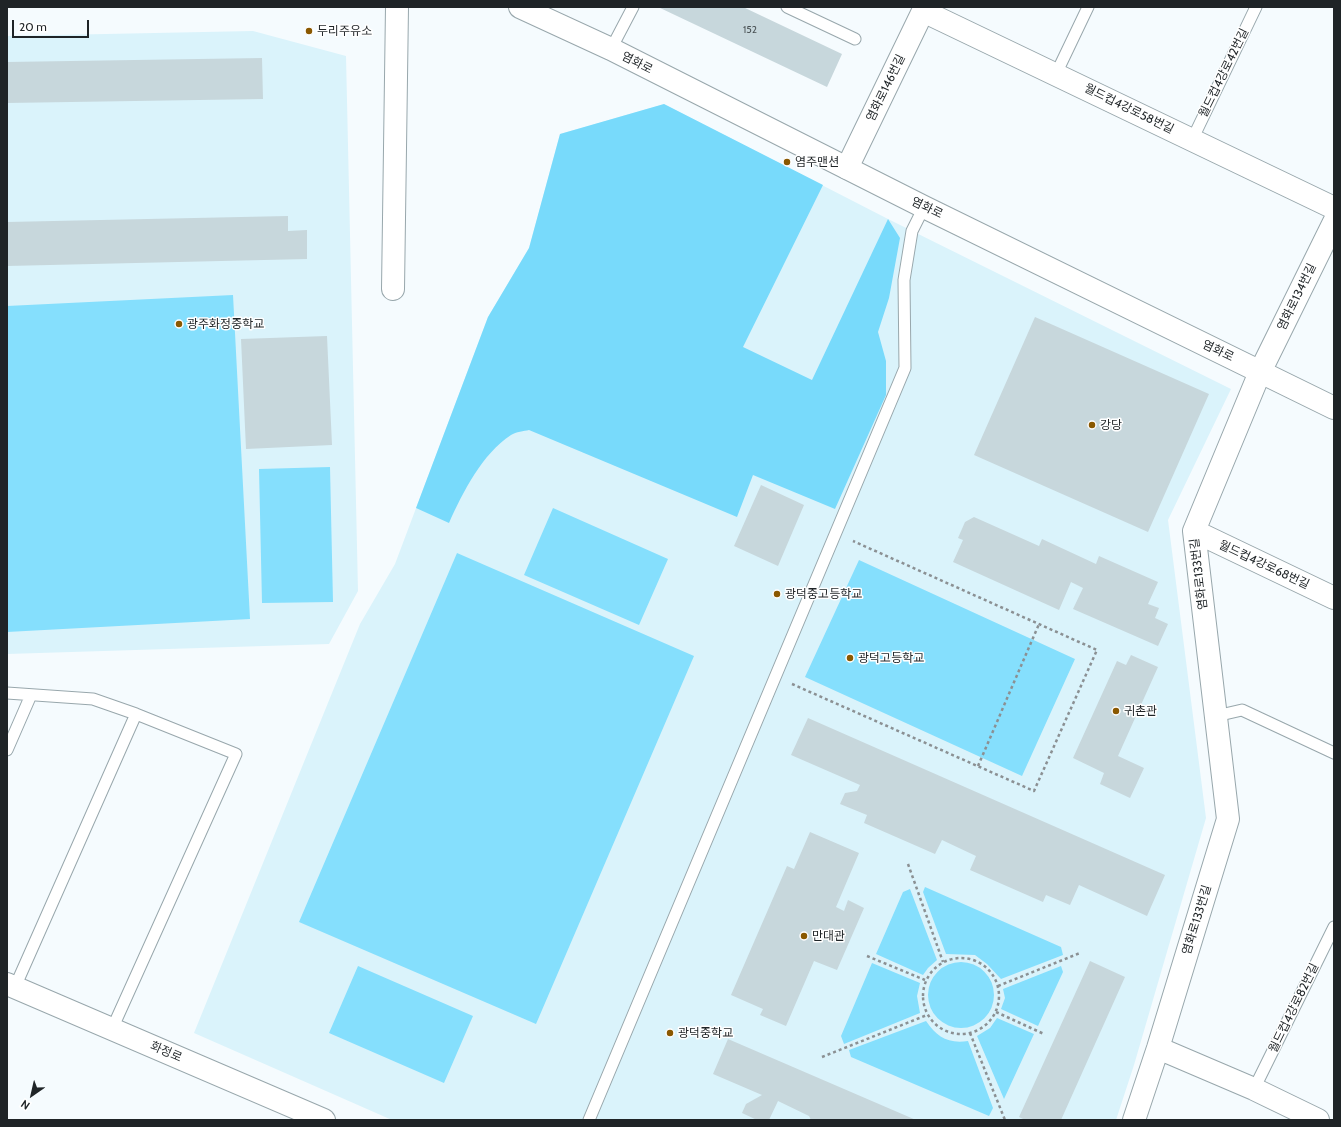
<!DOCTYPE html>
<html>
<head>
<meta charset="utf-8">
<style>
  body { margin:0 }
  #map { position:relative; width:1341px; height:1127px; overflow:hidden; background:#f5fbfe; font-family:Cabin,sans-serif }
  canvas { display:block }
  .frame { position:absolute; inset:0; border:8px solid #1f2427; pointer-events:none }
  .north { position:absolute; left:12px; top:1075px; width:40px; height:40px; -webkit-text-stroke:3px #fff; paint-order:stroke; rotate:214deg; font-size:11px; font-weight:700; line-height:16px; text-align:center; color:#1f2427 }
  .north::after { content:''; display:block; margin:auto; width:14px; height:18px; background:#1f2427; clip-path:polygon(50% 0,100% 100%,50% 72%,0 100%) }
  .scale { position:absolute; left:12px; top:20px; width:77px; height:18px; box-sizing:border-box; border:2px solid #1f2427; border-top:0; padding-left:5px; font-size:12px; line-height:14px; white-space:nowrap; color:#1f2427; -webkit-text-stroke:3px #fff; paint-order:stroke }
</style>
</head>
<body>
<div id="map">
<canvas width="1341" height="1127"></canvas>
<div class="frame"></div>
<div class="north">N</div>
<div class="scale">20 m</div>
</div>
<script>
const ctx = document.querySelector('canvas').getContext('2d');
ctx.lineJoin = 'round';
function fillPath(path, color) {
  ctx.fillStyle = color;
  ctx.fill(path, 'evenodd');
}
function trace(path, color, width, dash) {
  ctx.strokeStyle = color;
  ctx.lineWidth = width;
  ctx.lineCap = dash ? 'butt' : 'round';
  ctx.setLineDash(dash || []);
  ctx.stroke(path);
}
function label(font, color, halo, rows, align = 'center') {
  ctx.font = font + ' Cabin,"Noto Sans KR",sans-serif';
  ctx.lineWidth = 3;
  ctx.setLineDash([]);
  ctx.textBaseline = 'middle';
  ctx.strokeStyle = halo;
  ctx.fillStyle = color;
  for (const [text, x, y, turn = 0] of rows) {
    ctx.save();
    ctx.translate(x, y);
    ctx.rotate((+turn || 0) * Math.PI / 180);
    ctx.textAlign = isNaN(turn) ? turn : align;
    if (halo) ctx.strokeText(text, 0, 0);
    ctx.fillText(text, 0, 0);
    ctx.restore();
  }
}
const built = new Path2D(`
  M253 31 346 56 358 591 329 644 7 654V36Z
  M664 104 888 219 1231 389 1168 520 1206 818 1134 1065 1116 1120H392L194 1033 360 624 395 564 488 317 529 248 560 134Z`);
const green = new Path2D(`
  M233 295 250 619 7 632V306Z
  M330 467 333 602 262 603 259 469Z
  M553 508 668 559 639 625 524 575Z
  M457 553 694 656 536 1024 299 922Z
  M859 560 1075 659 1022 776 805 677Z
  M925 887 1061 947 1063 955 1001 979 987 964 975 955 946 954 923 892Z
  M910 889 937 960 928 968 923 975 876 954 903 892Z
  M928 995a33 33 0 1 1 66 0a33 33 0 1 1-66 0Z
  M872 963 920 983 917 996 920 1013 844 1044 841 1036Z
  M358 966 473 1016 444 1083 329 1033Z
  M1061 966 1063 972 1038 1026 1001 1009 1005 998 1003 989Z
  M997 1018 1034 1034 1004 1099 977 1036 990 1028Z
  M926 1021C937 1037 948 1044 968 1041L993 1108 989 1116 851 1057 849 1050Z`);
const forest = new Path2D(`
  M664 104 823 185 743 347 812 380 888 219 900 238 889 298 878 332 886 361V395L835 509 753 475 737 517 529 430C524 431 516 432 511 435 482 454 463 492 449 523L416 508 488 317 529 248 560 134Z`);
const building = new Path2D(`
  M658 7H743L842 54 827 87Z
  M262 58 263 99 7 103V62Z
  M288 216V231L307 230V259L7 266V222Z
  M1035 317 1209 394 1148 532 974 455Z
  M327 336 332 445 246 449 241 339Z
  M761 485 804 505 778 566 734 546Z
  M974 517 1039 546 1042 539 1096 564 1099 556 1158 582 1148 604 1159 608 1155 618 1168 624 1158 646 1073 609 1083 588 1071 582 1059 610 953 562 963 540 958 538 965 522Z
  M1131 655 1158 667 1118 756 1144 768 1130 798 1100 784 1104 773 1073 758 1117 661 1126 665Z
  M808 718 1165 875 1147 916 1079 885 1070 905 1046 895 1043 902 970 870 976 856 942 840 935 854 864 823 867 815 840 804 845 793 857 791 860 785 791 755Z
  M810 832 859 853 836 907 844 911 848 900 864 908 837 970 814 961 786 1026 760 1015 763 1009 731 995 787 866 794 869Z
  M1090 961 1125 977 1061 1120H1025L1019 1117Z
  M728 1039 916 1120H811L809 1116 778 1101 769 1120H757L742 1113 746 1104 762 1095 713 1074Z`);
const path = new Path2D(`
  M792 684 1034 791 1097 650 853 541
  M978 766 1039 624
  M908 864 943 962
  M867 956 925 980
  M923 996a38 38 0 1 1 76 0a38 38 0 1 1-76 0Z
  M998 986 1080 953
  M996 1012 1044 1034
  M970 1033 1005 1120
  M822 1057 927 1015`);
const service = new Path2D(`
  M787 7 855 39
  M611 49 633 7
  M1056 74 1088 7
  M1192 140 1256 7
  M7 693 93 699 136 714 236 754 112 1029
  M1216 716 1242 710 1334 753
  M7 750 31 695
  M15 987 136 714
  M1254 1089 1334 927
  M589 1120 905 368 904 280 912 231 924 207`);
const minor = new Path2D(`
  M923 11 1334 208
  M847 168 925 7
  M393 289 397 7
  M1194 531 1334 598
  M1158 1048 1254 1089 1318 1120
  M1134 1120 1158 1048 1228 819 1194 531 1260 372 1334 222`);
const tertiary = new Path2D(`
  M520 7 611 49 924 207 1334 408
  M7 984 324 1120`);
const markers = [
  [309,31,4,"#8a5800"],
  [787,162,4,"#8a5800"],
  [179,324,4,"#8a5800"],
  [1092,425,4,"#8a5800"],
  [777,594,4,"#8a5800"],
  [850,658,4,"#8a5800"],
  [1116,711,4,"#8a5800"],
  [804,936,4,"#8a5800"],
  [670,1033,4,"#8a5800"]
];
const numberNames = [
  ["152",750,30]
];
const poiNames = [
  ["두리주유소",317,31],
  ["염주맨션",795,162],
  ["광주화정중학교",187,324],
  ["강당",1100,425],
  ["광덕중고등학교",785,594],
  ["광덕고등학교",858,658],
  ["귀촌관",1124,711],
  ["만대관",812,936],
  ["광덕중학교",678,1033]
];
const streetNames = [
  ["염화로",637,63,27],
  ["월드컵4강로42번길",1224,73,-64],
  ["염화로146번길",886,88,-64],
  ["월드컵4강로58번길",1129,109,26],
  ["염화로",927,208,26],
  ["염화로134번길",1297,297,-64],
  ["염화로",1218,351,26],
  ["월드컵4강로68번길",1264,565,25],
  ["염화로133번길",1199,574,-97],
  ["염화로133번길",1197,920,-73],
  ["월드컵4강로82번길",1294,1008,-64],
  ["화정로",166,1052,23]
];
fillPath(built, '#daf3fb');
fillPath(green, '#85dffd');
fillPath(forest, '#78dafb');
fillPath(building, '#c7d7dc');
trace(service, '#98a7ac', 13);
trace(minor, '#98a7ac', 24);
trace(tertiary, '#98a7ac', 24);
trace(path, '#8b9093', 2.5, [3, 3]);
trace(service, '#fff', 11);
trace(minor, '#fff', 22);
trace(tertiary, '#fff', 22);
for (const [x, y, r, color] of markers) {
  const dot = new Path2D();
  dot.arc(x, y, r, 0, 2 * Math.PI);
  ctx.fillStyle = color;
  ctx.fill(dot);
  trace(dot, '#fff', 1.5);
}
label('10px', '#495154', null, numberNames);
label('12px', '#1f2427', '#fff', poiNames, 'left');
label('12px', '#1f2427', '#fff', streetNames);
</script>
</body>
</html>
